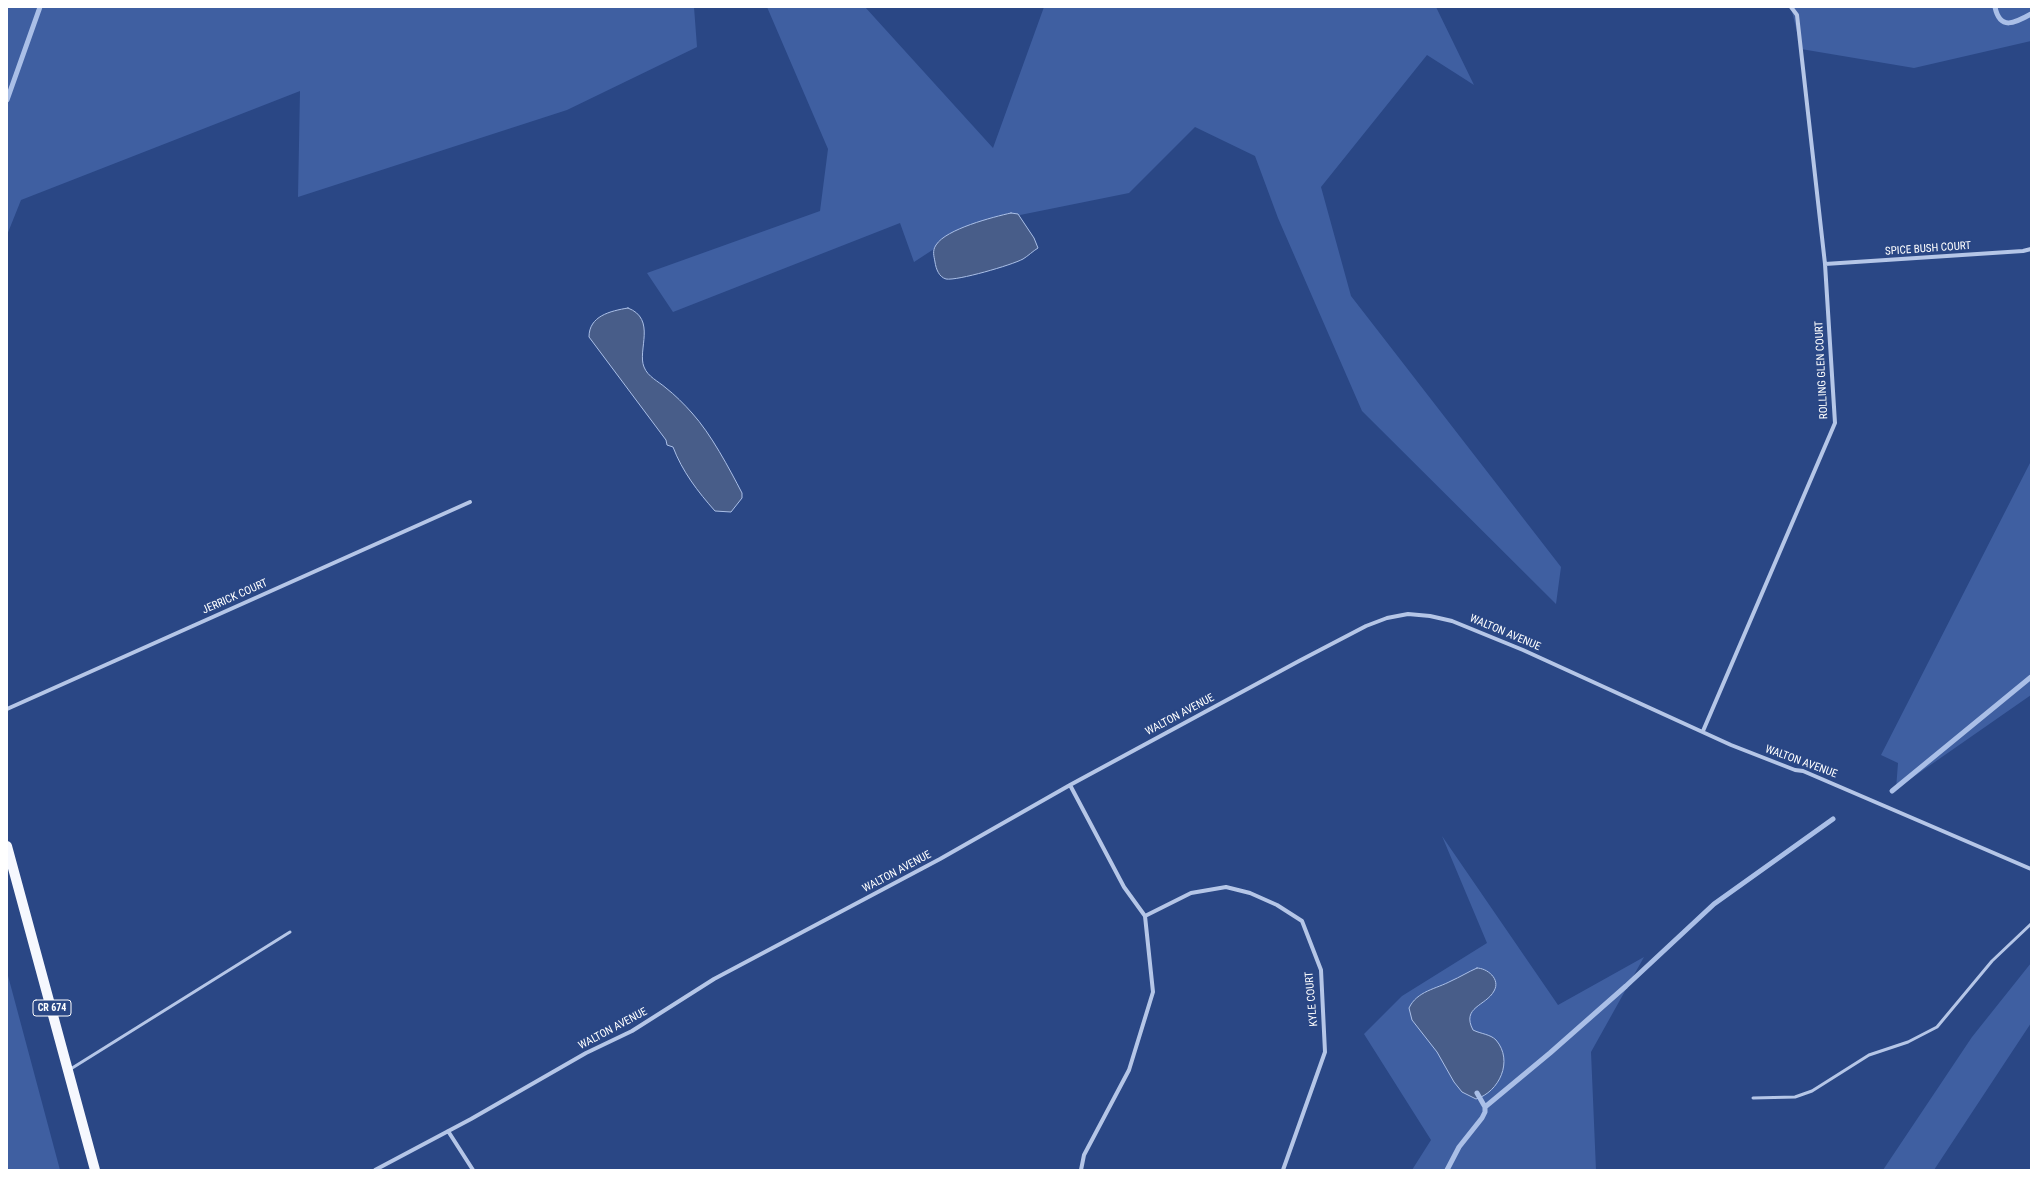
<!DOCTYPE html>
<html>
<head>
<meta charset="utf-8">
<style>
  body { margin:0 }
  #map { position:relative; width:2038px; height:1177px; overflow:hidden; background:#2a4785; font-family:"Roboto Condensed",sans-serif }
  canvas { display:block }
  .frame { position:absolute; inset:0; border:8px solid #fff; pointer-events:none }
</style>
</head>
<body>
<div id="map">
<canvas width="2038" height="1177"></canvas>
<div class="frame"></div>
</div>
<script>
const ctx = document.querySelector('canvas').getContext('2d');
ctx.lineJoin = 'round';
function fillPath(path, color) {
  ctx.fillStyle = color;
  ctx.fill(path, 'evenodd');
}
function trace(path, color, width, dash) {
  ctx.strokeStyle = color;
  ctx.lineWidth = width;
  ctx.lineCap = dash ? 'butt' : 'round';
  ctx.setLineDash(dash || []);
  ctx.stroke(path);
}
function label(font, color, halo, rows, align = 'center') {
  ctx.font = font + ' "Roboto Condensed",sans-serif';
  ctx.lineWidth = 4;
  ctx.setLineDash([]);
  ctx.textBaseline = 'middle';
  ctx.strokeStyle = halo;
  ctx.fillStyle = color;
  for (const [text, x, y, turn = 0] of rows) {
    ctx.save();
    ctx.translate(x, y);
    ctx.rotate((+turn || 0) * Math.PI / 180);
    ctx.textAlign = isNaN(turn) ? turn : align;
    if (halo) ctx.strokeText(text, 0, 0);
    ctx.fillText(text, 0, 0);
    ctx.restore();
  }
}
const green = new Path2D(`
  M7 7H694L697 47 567 110 298 197 300 91 21 200 7 235Z
  M767 7H865L993 148 1044 7H1436L1474 85 1427 55 1321 187 1351 296 1561 567 1556 604 1362 411 1278 218 1255 156 1195 127 1129 193 1020 215 1004 267 945 279 934 249 914 262 900 223 673 312 647 273 820 211 828 149Z
  M1791 7H2031V41L1914 68 1801 49Z
  M2030 463H2031V695L1896 789 1898 763 1881 755Z
  M1442 836 1558 1005 1644 957 1591 1052 1596 1170H1412L1431 1140 1364 1034 1402 996 1487 943Z
  M2031 963V1023L1934 1170H1883L1972 1037Z
  M7 972 60 1170H7Z`);
const water = new Path2D(`
  M1011 213 1018 214 1034 238 1038 248C1033 251 1028 256 1023 259 1012 265 957 281 946 279 939 277 936 269 935 262 934 256 932 251 936 245 946 229 993 217 1011 213Z
  M628 308C657 319 637 350 644 367 648 377 658 381 666 388 675 395 684 404 692 413 711 434 729 468 742 493V498L731 512 715 511C698 492 682 471 673 447L667 445 666 440 589 337C589 316 610 311 628 308Z
  M1477 968C1487 968 1501 979 1494 991 1486 1006 1461 1007 1473 1030 1481 1034 1490 1034 1496 1040 1514 1061 1499 1092 1476 1099L1462 1092 1454 1082 1437 1052 1412 1020 1409 1008C1417 991 1436 989 1451 981 1460 977 1468 972 1477 968Z`);
const stream = new Path2D(`
  M1995 7C2000 31 2015 23 2031 14
  M7 100 40 7
  M1892 791 2031 677
  M1485 1107 1550 1053 1626 986 1714 904 1833 819
  M1447 1170 1459 1147 1482 1118 1485 1112V1107L1477 1093`);
const service = new Path2D(`
  M69 1070 290 932
  M1753 1098 1795 1097 1812 1091 1869 1055 1908 1042 1937 1027 1992 961 2031 924`);
const minor = new Path2D(`
  M1825 264 2023 251 2031 249
  M7 709 470 502
  M1703 731 1835 423 1825 264 1797 15 1791 7
  M1070 785 1124 887 1145 916 1153 992 1129 1070 1084 1155 1081 1170
  M1145 916 1191 893 1226 887 1250 893 1277 905 1302 921 1321 970 1325 1052 1283 1170
  M448 1131 473 1170
  M375 1170 471 1119 586 1053 632 1031 714 979 940 859 1070 785 1299 661 1366 626 1387 618 1408 614 1430 616 1452 621 1523 650 1731 745 1795 770 1803 771 2031 869`);
const primary = new Path2D(`
  M7 846 95 1170`);
const shields = [
  [52,1008,38]
];
const shieldNames = [
  ["CR 674",52,1008]
];
const streetNames = [
  ["SPICE BUSH COURT",1928,249,-4],
  ["ROLLING GLEN COURT",1822,370,-93],
  ["JERRICK COURT",235,597,-24],
  ["WALTON AVENUE",1505,633,23],
  ["WALTON AVENUE",1180,715,-28],
  ["WALTON AVENUE",1801,762,20],
  ["WALTON AVENUE",897,872,-28],
  ["KYLE COURT",1312,999,-95],
  ["WALTON AVENUE",613,1029,-28]
];
fillPath(green, '#3f5fa1');
fillPath(water, '#485d89');
trace(water, '#aabfe7', 1);
trace(stream, '#aabfe7', 5);
trace(service, '#b5c6e7', 3);
trace(minor, '#b5c6e7', 4);
trace(primary, '#f6f8fe', 10);
for (const [x, y, w] of shields) {
  const box = new Path2D();
  box.roundRect(x - w / 2, y - 8, w, 16, 3);
  ctx.fillStyle = '#2a4785';
  ctx.fill(box);
  trace(box, '#fff', 1);
}
label('bold 10px', '#fff', null, shieldNames);
label('11px', '#fff', '#2a4785', streetNames);
</script>
</body>
</html>
